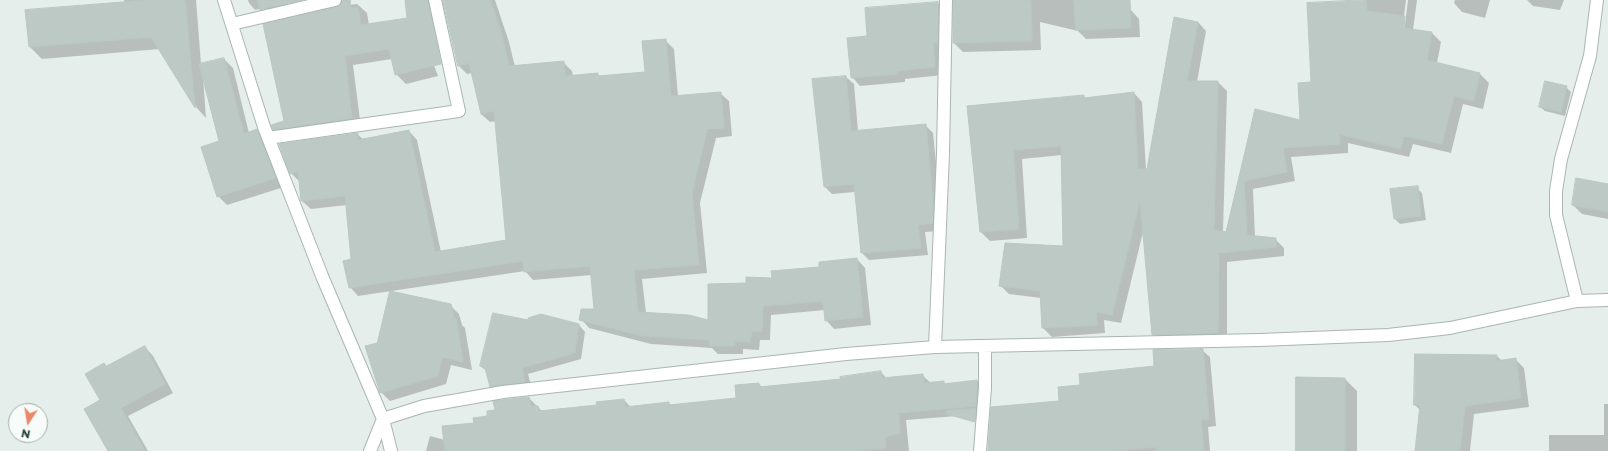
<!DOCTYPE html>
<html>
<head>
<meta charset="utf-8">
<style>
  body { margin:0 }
  #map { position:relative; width:1608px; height:451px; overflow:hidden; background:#e6eeeb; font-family:Montserrat,sans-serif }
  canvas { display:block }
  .north { position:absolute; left:8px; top:403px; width:40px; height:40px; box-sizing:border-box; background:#f7fbf9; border:1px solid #a3b0ac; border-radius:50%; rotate:192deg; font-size:11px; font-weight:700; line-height:16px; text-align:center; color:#264039 }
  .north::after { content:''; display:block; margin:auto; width:14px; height:18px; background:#ea8968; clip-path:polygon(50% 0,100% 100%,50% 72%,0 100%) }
</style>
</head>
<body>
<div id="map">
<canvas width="1608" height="451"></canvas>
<div class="north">N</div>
</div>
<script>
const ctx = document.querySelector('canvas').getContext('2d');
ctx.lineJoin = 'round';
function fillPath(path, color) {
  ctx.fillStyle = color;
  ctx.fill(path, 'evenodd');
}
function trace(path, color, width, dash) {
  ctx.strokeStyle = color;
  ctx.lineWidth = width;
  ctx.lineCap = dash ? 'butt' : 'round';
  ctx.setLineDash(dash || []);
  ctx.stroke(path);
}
const shadow = new Path2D(`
  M124 0H196L201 64 224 59 233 68 249 133 257 130 266 140 284 187 227 205 218 196 221 142 203 77 206 118 196 107 160 49 42 59 30 47 125 3Z
  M248 0H297L266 11 263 8 255 10 249 3Z
  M445 0H495L509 42 515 67 563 62 572 71 573 76 597 74 600 77 646 73 665 40 674 49 678 97 720 93 729 101 732 136 716 138 700 203 707 273 642 279 646 313 709 321 746 284 857 259 865 268 871 325 834 329 826 320 825 310 771 315 770 340H760L759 350 743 349V354H718L712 348 651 344 589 328 581 319 595 310 592 275 533 280 525 271 358 296 350 287 353 260 347 205 311 209 302 201 300 182 291 173 357 134 364 140 409 131 417 140 441 252 507 241 496 121 490 122 481 114 472 73 467 74 459 66Z
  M966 0H1081L1130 9 1139 19 1140 37 1086 39 1078 31 1040 22 1041 50 963 52 954 43Z
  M1364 0H1406L1402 32 1404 33 1408 0H1417L1413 30 1432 33 1441 42 1437 63 1480 74 1489 83 1483 109 1463 104 1451 153 1413 144 1409 157 1348 143V153L1291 157 1295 181 1253 189 1255 237 1275 239 1284 248V256L1227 262V342L1162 343 1153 334 1143 232 1121 323 1104 320 1105 333 1052 337 1043 328 1041 298 1009 294 1000 285 1064 247 1062 155 1022 159 1027 238 990 241 981 232 968 107 1083 96 1086 99 1134 93 1142 102 1146 170H1148L1198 22 1206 31 1197 82H1218L1227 91 1223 232 1226 233 1256 110 1302 122 1312 83Z
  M1455 0H1490L1485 18 1462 12 1454 3Z
  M1527 0H1564L1560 10 1533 6Z
  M938 3 947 12 943 75 905 79V82L860 86 852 77 868 37 866 9Z
  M357 4 367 13 369 25 420 28 438 76 406 84 396 74 392 59 353 65 361 128 283 139 274 129 285 121 321 12 341 6Z
  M846 77 854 84 858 131 925 125 933 133 941 212 940 231 925 232 928 255 869 260 862 253 855 192 832 194 825 187Z
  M1566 87 1571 92 1565 116 1545 111 1540 107Z
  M1608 185V219L1582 214 1573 205Z
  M1417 188 1422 193 1426 220 1400 224 1395 219Z
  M450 305 459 314 462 325 465 328 472 370 451 365 446 384 390 401 381 392 378 344Z
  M529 322 579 325 585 332 581 359 528 374 532 389 498 393 491 386 488 373 481 366Z
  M145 347 153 356 173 393 128 416 148 451H109L102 400Z
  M1202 350 1210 357 1216 426 1208 427 1210 451H988L1060 402 1081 386 1155 367Z
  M1416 355 1497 356 1502 361 1515 359 1524 368 1529 407 1474 414 1470 451H1416L1420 410 1415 405Z
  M881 372 887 379 923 376 931 383 943 382 946 384 977 381 985 389 983 414 906 420 909 451H426L430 436 445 440 489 417 497 411 529 398 543 412 598 406 624 400 631 407 669 403 671 405 737 399 759 384 763 388 842 380Z
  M1345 379 1357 391V451H1297Z
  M1604 404H1608V451H1549V435H1604Z`);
const building = new Path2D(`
  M148 0H185L195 108 151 37 29 47 25 10Z
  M258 0H302L260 10Z
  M342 0H350L351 8 358 7 361 25 407 18 405 0H428L441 64 395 75 389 49 345 56 352 118 273 130 271 125 284 121 263 24 337 7 340 5Z
  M443 0H490L501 32 509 66 564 61 565 76 598 73V76L645 72 642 41 666 39 671 96 721 92 724 128 707 129 692 194 699 265 634 270 638 312 689 315 708 320V284L746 283V277L772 278 771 271 819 267V262L857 258 863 317 825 321 823 301 763 306 762 332 752 331 750 342 735 341V346H709V340L642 336 579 320 581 309H594L590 266 524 272 523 261 349 288 343 261 351 259 345 196 301 201 298 171 290 174 279 144 358 133V140L409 130 435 252 506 240 494 111 481 114 469 63 458 66Z
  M967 0H1031L1032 41 953 43V1Z
  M1074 0H1130L1131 28 1076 30Z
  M1366 0 1367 11 1405 16 1404 28 1432 32 1427 60 1480 73 1474 101 1454 96 1442 144 1404 136 1401 149 1339 134 1340 144 1283 148 1287 172 1244 181 1247 235 1276 238V247L1219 253 1218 333 1152 335 1140 201 1112 315 1096 312 1097 325 1042 328 1040 291 999 286 1005 243 1063 246 1061 146 1013 150 1019 229 980 232 967 106 1084 95V98L1134 92 1138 169H1147L1174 17 1198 22 1187 81H1218L1214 230 1226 232 1255 109 1300 120 1298 83 1311 82 1307 3Z
  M938 2V43H933L935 67 897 71V74L851 78 847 38 867 36 865 8Z
  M224 58 244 134 257 129 276 178 217 197 201 147 219 141 199 64Z
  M846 76 851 131 926 124 933 203V223L918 225 921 248 861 253 854 184 824 187 812 79Z
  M1545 81 1567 86 1561 112 1539 107Z
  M1576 178 1608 184V212L1572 205Z
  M1418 186 1421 216 1394 219 1390 189Z
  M390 291 451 304 454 318H456L463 362 442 357 438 376 380 393 365 346 377 343Z
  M493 313 528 320V318L541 314 579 324 575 353 522 368 525 382 490 387 485 368 480 366Z
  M145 346 165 384 121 408 145 451H108L84 409 100 400 85 374 104 363 106 366Z
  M1203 349 1209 419 1201 420 1204 451H1156L1157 447 1113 451H988L991 407 1059 401 1058 387 1080 385 1079 374 1154 366 1153 350Z
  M1415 354 1497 355 1496 361 1516 358 1521 398 1465 406 1460 451H1415L1420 405H1414Z
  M881 371 882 378 923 374 924 383 944 381V384L977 380 976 406 899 413 900 433 885 437 886 448 857 451H445L442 426 474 423 473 418 487 416V411L495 410 493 401 529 397 531 406H538L539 411 597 405 596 402 624 399 625 407 669 402V405L736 398 735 385 759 383V387L841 379 840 377Z
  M1296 377 1345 378V451H1296Z
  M976 409 975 422 946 414 947 411Z`);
const minor = new Path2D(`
  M224 0 264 127 322 276 383 419 391 451
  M232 24 335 0
  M268 138 459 111 435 0
  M1577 301 1556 215V191L1561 159 1590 56 1597 0
  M935 347 943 153 946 0
  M370 451 383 419 424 406 503 392 846 354 935 347 1259 340 1388 335 1450 328 1577 301 1608 300
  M980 451 985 388V347`);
fillPath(shadow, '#0003');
fillPath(building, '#bcc9c4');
trace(building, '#b9c8c2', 1);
trace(minor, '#a9b6b2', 14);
trace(minor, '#fff', 12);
</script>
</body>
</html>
